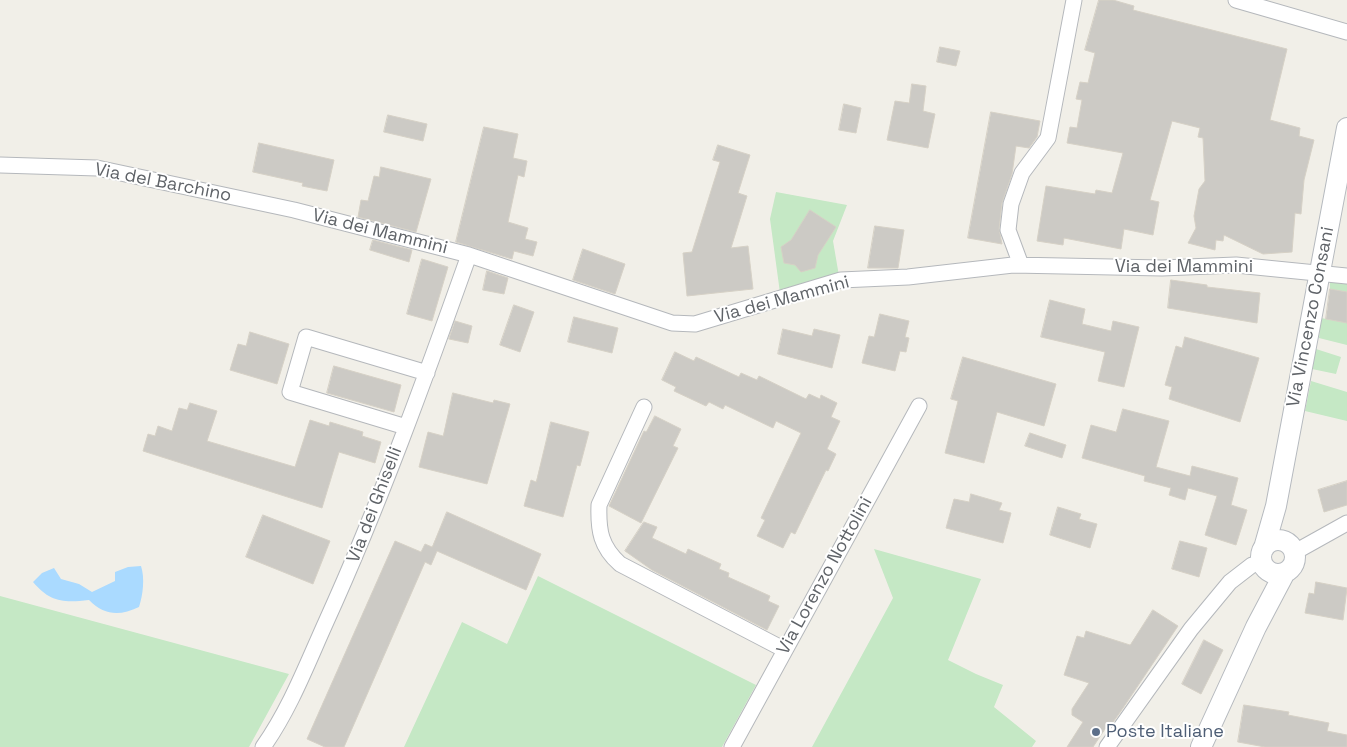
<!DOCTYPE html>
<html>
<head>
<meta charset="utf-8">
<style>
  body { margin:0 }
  canvas { display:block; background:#f1efe8 }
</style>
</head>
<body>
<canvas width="1347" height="747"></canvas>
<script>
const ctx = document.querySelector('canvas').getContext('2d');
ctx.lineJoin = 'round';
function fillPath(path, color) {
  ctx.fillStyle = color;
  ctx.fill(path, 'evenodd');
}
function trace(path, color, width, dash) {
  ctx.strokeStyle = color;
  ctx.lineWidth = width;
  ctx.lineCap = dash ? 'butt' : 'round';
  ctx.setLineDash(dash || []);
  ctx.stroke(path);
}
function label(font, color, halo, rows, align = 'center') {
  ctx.font = font + ' "Space Grotesk",sans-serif';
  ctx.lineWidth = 4;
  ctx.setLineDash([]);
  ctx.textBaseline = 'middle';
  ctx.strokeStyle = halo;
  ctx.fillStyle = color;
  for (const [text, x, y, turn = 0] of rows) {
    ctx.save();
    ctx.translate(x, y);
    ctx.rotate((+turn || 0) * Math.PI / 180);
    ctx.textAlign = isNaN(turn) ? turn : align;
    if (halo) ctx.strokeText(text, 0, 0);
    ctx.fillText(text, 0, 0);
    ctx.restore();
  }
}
const green = new Path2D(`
  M776 192 847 205 833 241 839 276 780 293 770 219Z
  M1330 279 1347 282V292L1330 289Z
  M1321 318 1347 323V345L1319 338Z
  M1316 349 1341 357 1336 374 1312 369Z
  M1311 381 1347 392V421L1305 411Z
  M874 549 981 579 948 660 976 674 1003 685 994 707 1036 741 1032 747H812L893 598Z
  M538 576 756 685 722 747H404L462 622 507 644Z
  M0 596 289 674 249 747H0Z`);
const water = new Path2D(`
  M141 566C145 578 143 595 139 607 120 616 105 616 89 600 63 603 50 602 33 582L42 573 54 568 61 579 79 584 92 592 115 581V572L128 567Z`);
const building = new Path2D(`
  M1099 0H1113L1134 6 1133 10 1287 49 1270 120 1300 128 1299 136 1314 140 1304 180 1301 214 1295 213 1292 252 1263 254 1224 235 1223 241 1216 240 1215 250 1188 243 1196 228 1194 216 1199 189 1205 181 1203 138 1198 137 1200 128 1172 121 1150 200 1159 202 1153 235 1124 229 1121 249 1064 238 1063 245 1037 241 1046 186 1095 194 1096 190 1112 193 1123 153 1067 143 1070 127 1077 128 1082 100 1076 99 1080 82 1088 83 1095 53 1085 50Z
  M940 47 960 51 956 66 937 62Z
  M912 84 926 86 923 111 935 114 928 148 887 140 895 101 909 103Z
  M844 104 861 108 856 133 839 130Z
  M991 112 1040 121 1037 137 1029 148 1016 146 1012 174 1002 203 999 229 1002 244 968 238Z
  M388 115 427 124 423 141 384 132Z
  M484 127 518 134 513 158 527 161 524 177 518 175 508 222 528 228 525 239 537 242 533 256 514 251 512 259 456 242Z
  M259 143 334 160 327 191 302 186 303 183 253 172Z
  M718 145 750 155 738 193 747 196 731 248 748 246 753 289 687 296 683 253 692 252 720 162 713 160Z
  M381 167 431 179 416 232 358 217 361 200 368 201 374 176 379 177Z
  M810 210 836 227 818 255 815 268 801 272 795 265 784 263 781 247 791 240Z
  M875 226 904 230 898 268H868Z
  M373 240 412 250 409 262 370 250Z
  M583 249 625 264 615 294 573 280Z
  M422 259 448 267 432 321 407 314Z
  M487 271 508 278 504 294 483 290Z
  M1171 280 1207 285V287L1260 293 1257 323 1168 308Z
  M1330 289 1347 292V323L1326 319Z
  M1050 300 1085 309 1082 324 1111 331 1113 321 1139 327 1124 387 1098 381 1105 352 1041 337Z
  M514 305 534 312 520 352 500 345Z
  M880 314 909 321 905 337 909 338 906 352 900 351 895 371 862 363 869 336 874 337Z
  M574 317 618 328 612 353 568 342Z
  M455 321 472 326 468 343 449 339Z
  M783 329 812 336 814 329 840 335 832 368 778 354Z
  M250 332 289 344 277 384 230 370 238 344 246 346Z
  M1185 337 1259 358 1240 422 1169 399 1172 387 1165 385 1176 346 1182 348Z
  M675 352 694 361 696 357 739 377 741 373 757 380 759 376 806 399 809 394 820 399 821 395 837 403 831 417 840 421 827 449 836 454 828 471 826 470 795 534 791 532 783 548 757 536 765 520 761 518 801 433 776 421 773 428 725 405 723 409 709 402 706 406 674 391 676 387 662 380Z
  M963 357 1056 384 1044 426 997 412 984 463 945 453 958 401 951 399Z
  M334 366 401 385 394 412 327 393Z
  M453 393 493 403 494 400 510 404 487 484 419 467 428 432 443 436Z
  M190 403 217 411 207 441 295 467 310 420 329 426 330 422 363 432 362 436 381 442 375 463 339 452 322 508 143 451 148 434 155 436 158 426 172 431 179 408 187 410Z
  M1123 409 1169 421 1156 467 1190 476 1192 466 1238 478 1231 505 1247 510 1236 545 1205 535 1217 496 1188 488 1185 500 1169 495 1171 488 1144 481 1145 476 1082 458 1091 425 1116 432Z
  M655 416 681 429 673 446 678 448 641 523 609 506 644 431 646 432Z
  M551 422 589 432 580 466 577 465 563 517 524 506 531 480 536 482Z
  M1030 433 1066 445 1062 458 1025 446Z
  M1347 481V505L1324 512 1318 490Z
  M971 494 1002 503 999 510 1011 513 1003 543 946 528 954 499 969 502Z
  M1058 507 1081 514 1079 519 1097 524 1090 548 1050 535Z
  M447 512 541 554 526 590 437 551 431 565 425 562 344 747H325L307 739 395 541 421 552 425 544 432 547Z
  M263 515 330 541 313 584 246 557Z
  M644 522 657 527 652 538 686 554 688 549 721 564 719 569 729 573 728 577 770 596 768 601 779 606 767 630 652 570 625 551Z
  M1180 541 1207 548 1199 577 1172 569Z
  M1316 582 1347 588 1343 620 1305 613 1309 593 1314 594Z
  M1153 610 1178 626 1121 711 1111 725 1109 723 1093 747H1067L1083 722 1072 715V709L1089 683 1064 675 1077 636 1084 638 1086 631 1130 645Z
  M1204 640 1223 650 1201 694 1182 684Z
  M1244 705 1289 712 1288 715 1329 723 1327 731 1347 735V747H1265L1238 742Z`);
const street = new Path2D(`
  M1236 0 1347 32
  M0 165 97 168 294 210 469 255 672 323 695 324 841 280 908 277 1013 265 1162 268 1236 265 1347 276
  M1021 265 1008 230 1011 204 1022 173 1048 138 1074 0
  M644 407 599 505C598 531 601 547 620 564L785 650
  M406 427 290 392 306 337 427 373
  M1295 552 1347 523
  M263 747C290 709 307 664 326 622 380 503 425 379 469 255
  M732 747 919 406
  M1107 747 1191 629 1230 582 1252 565 1262 563`);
const secondary = new Path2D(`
  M1261 557a17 17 0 1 1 34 0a17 17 0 1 1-34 0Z
  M1264 548 1276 506 1347 128
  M1201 747 1256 627 1284 574`);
const markers = [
  [1096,732,5,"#5c6f8a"]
];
const streetNames = [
  ["Via del Barchino",163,183,11],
  ["Via dei Mammini",380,232,14],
  ["Via dei Mammini",1184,267],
  ["Via dei Mammini",782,300,-15],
  ["Via Vincenzo Consani",1311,317,-79],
  ["Via dei Ghiselli",375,505,-69],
  ["Via Lorenzo Nottolini",825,576,-61]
];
const serviceNames = [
  ["Poste Italiane",1106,732]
];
fillPath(green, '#c5e8c5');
fillPath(water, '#aadaff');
fillPath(building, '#cccac5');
trace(building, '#d6d1c6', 1);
trace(street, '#b5b8bc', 17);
trace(secondary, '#b6babf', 22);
trace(street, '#fff', 15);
trace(secondary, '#fff', 20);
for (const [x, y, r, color] of markers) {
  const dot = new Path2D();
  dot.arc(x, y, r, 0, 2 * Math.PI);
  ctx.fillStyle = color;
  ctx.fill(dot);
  trace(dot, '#fff', 2);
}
label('18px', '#5f6368', '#fff', streetNames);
label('18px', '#4e5e75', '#fff', serviceNames, 'left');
</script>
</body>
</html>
